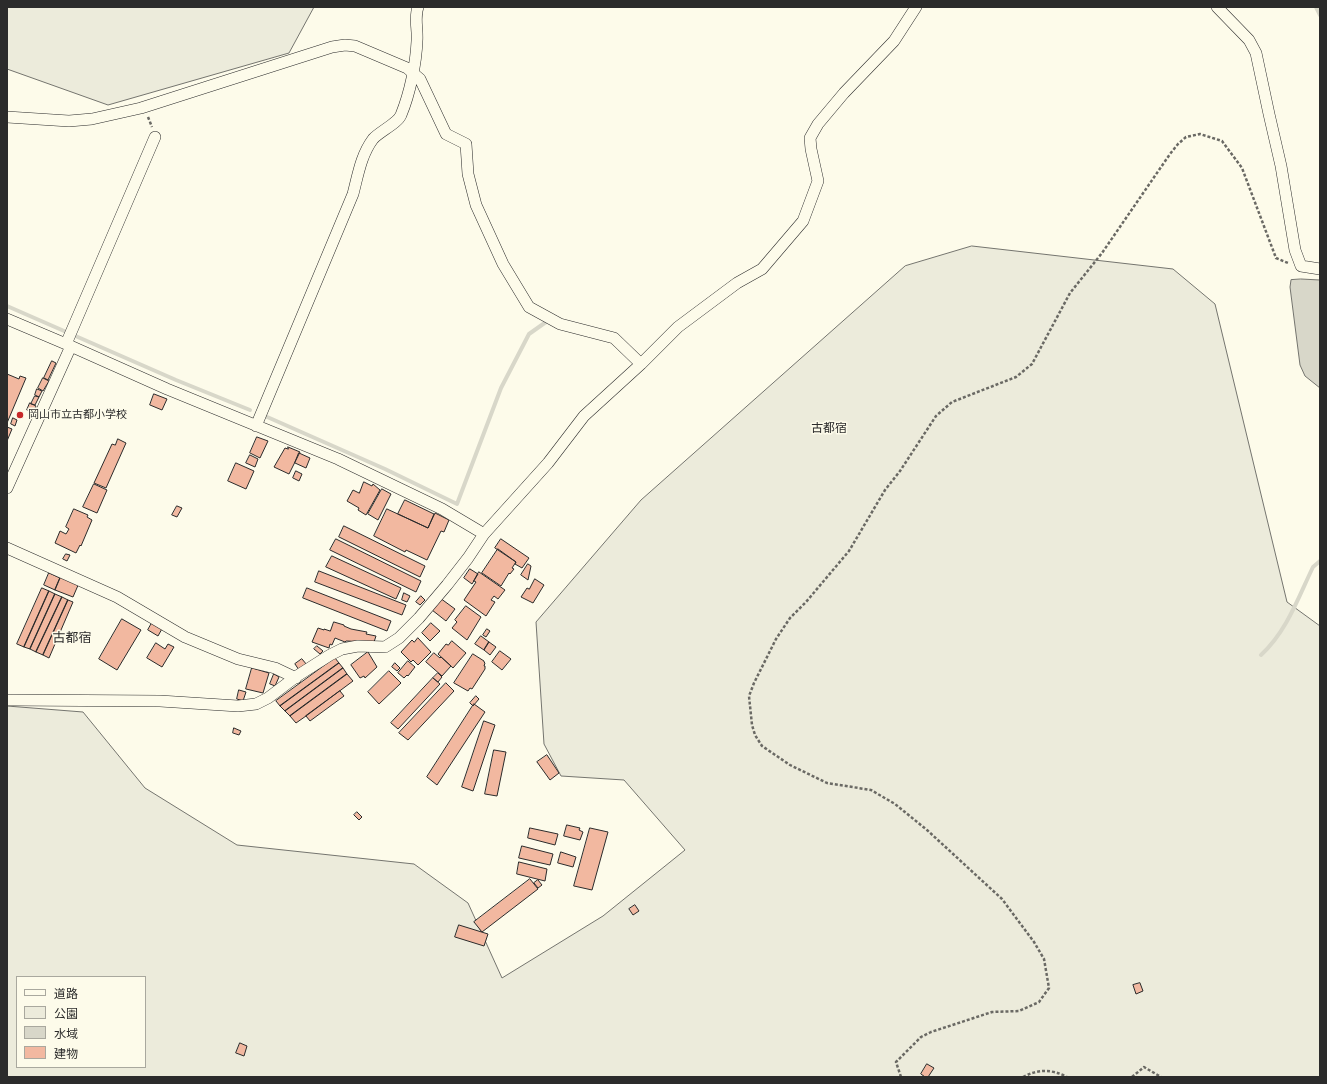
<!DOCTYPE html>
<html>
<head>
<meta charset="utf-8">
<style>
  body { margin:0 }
  #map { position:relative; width:1327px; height:1084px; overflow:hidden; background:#fdfbea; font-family:"Fira Sans","Noto Sans JP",sans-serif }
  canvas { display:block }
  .frame { position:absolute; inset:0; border:8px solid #2b2b2b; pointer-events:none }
  .legend { position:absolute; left:16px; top:976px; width:130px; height:92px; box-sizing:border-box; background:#fdfbea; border:1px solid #a9a89e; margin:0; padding:5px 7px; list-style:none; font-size:12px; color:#2b2b2b }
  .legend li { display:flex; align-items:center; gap:8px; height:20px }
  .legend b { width:20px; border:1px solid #a9a89e }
</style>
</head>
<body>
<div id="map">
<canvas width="1327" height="1084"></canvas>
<div class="frame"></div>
<ul class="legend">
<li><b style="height:5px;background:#fdfbea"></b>道路</li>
<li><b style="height:11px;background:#ecebdb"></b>公園</li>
<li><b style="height:11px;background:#d8d7c9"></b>水域</li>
<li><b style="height:11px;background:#f2b8a0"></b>建物</li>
</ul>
</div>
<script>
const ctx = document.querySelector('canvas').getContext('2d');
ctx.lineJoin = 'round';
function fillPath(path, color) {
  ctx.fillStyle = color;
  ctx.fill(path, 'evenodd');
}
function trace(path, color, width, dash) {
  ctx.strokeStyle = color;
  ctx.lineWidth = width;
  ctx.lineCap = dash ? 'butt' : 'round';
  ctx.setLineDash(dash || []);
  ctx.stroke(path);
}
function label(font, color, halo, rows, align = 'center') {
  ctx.font = font + ' "Fira Sans","Noto Sans JP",sans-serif';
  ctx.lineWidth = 3;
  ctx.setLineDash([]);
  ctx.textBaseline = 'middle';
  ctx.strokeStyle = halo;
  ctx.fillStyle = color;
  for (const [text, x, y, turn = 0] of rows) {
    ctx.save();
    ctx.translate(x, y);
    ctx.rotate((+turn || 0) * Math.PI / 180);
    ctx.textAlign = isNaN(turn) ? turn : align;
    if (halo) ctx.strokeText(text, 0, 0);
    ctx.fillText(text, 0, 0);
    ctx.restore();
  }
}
const green = new Path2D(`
  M7 7H314L289 53 108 105 7 69Z
  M972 246 1173 269 1215 304 1287 602 1320 626V1077H7V706L83 712 145 788 237 845 414 864 468 903 502 978 603 916 685 850 624 780 561 776 544 744 536 622 641 500 905 266ZM17 977H145V1067H17Z`);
const water = new Path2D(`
  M1301 279 1320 280V388L1305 376 1300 365 1290 287 1291 280Z`);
const stream = new Path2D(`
  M1316 7 1320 15
  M7 306 176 380 250 410
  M265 416 385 469 457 504 501 388 529 334 546 322
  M1261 655C1287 631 1298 598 1313 567L1320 561`);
const building = new Path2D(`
  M52 361 56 363 48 380 44 378Z
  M7 374 19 379 20 376 26 378 7 423Z
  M43 378 49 381 43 391 38 388Z
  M37 389 42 391 39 397 35 395Z
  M154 394 167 399 162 410 150 405Z
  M35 396 39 397 35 405 31 404Z
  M30 403 36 406 33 413 27 410Z
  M13 418 17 420 15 426 11 424Z
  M7 427 12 429 7 441Z
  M257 437 268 441 260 458 250 453Z
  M118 439 126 443 106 488 94 483 112 444 115 445Z
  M288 447 300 452 289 474 274 467 285 448 288 449Z
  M299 453 310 458 306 468 295 463Z
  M250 455 258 459 255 467 246 463Z
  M236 463 254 471 246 489 228 481Z
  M296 471 302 474 299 481 293 478Z
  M364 482 372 486 373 484 380 490 366 515 358 510 359 508 347 501 353 490 359 493Z
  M94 484 107 490 97 513 83 507Z
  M382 489 391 494 378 520 368 514Z
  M405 500 434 514 428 528 398 514Z
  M177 506 182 508 177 517 172 515Z
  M74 509 88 515 87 517 92 520 81 546 80 545 76 553 55 543 60 531 66 534 69 529 66 527Z
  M387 509 428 528 435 513 449 520 444 532 441 531 427 560 406 550 405 552 374 536Z
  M344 526 425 566 420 577 339 537Z
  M336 539 421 581 416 592 330 550Z
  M501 539 529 558 522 568 515 564 516 562 495 548Z
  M498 549 516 562 512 568 514 569 510 574 509 573 501 586 482 573Z
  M66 554 70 555 67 561 63 559Z
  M332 556 401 588 396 599 326 567Z
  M528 564 531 566 528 580 521 575Z
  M470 569 478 574 472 584 464 578Z
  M319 571 406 605 402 615 315 582Z
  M479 572 505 590 498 599 494 596 491 600 495 602 486 616 464 600 476 582 474 581Z
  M49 573 60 578 55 590 44 585Z
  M61 576 79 583 73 597 55 590Z
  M535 579 544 585 533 603 521 597 527 588 529 589Z
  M42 588 49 591 24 647 17 644Z
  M307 588 391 621 387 631 303 598Z
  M49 591 55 594 30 649 24 647Z
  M404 593 410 596 407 602 402 600Z
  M55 594 62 597 36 652 30 649Z
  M421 596 425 600 420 605 416 602Z
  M62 597 68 600 43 655 36 652Z
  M440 598 455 609 446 621 432 610Z
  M68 600 73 602 49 658 43 655Z
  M466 606 481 617 467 640 452 628 457 622 455 620Z
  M122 619 141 630 117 670 99 659Z
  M153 621 163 627 158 636 148 630Z
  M334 622 344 625V626L351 629 367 632 366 634 376 636 374 642 346 641 345 642 335 638 332 645 330 644 329 648 312 642 318 628 324 630V629L330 631Z
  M431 623 440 631 430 641 422 633Z
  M487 629 490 631 486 637 483 635Z
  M481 636 489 642 484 650 475 644Z
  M418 638 431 652 418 665 413 660 411 662 401 652 412 640 414 642Z
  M452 641 466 653 453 668 438 654 446 644 448 645Z
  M489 642 496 647 490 655 484 650Z
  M156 643 165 649 168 644 174 647 162 667 147 658Z
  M317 646 323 651 320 654 314 649Z
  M500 651 511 659 502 670 492 662Z
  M368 652 377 667 365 678 364 676 360 678 351 665Z
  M434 653 440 658 441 657 451 666 442 676 426 662Z
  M473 654 484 661V662L485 663 484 666H485V669L472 689 470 688 468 691 454 683Z
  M335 658 339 663 280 706 276 701Z
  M302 659 307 665 299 670 295 664Z
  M408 661 415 667 408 676 407 675 404 678 398 673Z
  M339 663 343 668 285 711 280 706Z
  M395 663 400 668 397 671 392 667Z
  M252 668 269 673 263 693 246 689Z
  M343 668 347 674 290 716 285 711Z
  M389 671 401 683 379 704 368 692Z
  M438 673 442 677 438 682 433 678Z
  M274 674 279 677 275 686 270 684Z
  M347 674 353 681 306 716 296 723 290 716Z
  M433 678 440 684 398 729 391 723Z
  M446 683 454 691 408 740 399 733Z
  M239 690 246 692 243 701 237 699Z
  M340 691 344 696 310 721 306 716Z
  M476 696 479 699 473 706 470 703Z
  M474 704 485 712 437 785 427 777Z
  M484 721 495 725 473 791 462 787Z
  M234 728 241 731 239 735 233 733Z
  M494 750 506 752 497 796 485 794Z
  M547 755 559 773 550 780 537 762Z
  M357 812 362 817 359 820 354 815Z
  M567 825 580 828 579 830 583 832 580 840 564 836Z
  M530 828 558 834 555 845 528 838Z
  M590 828 608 832 592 890 574 886Z
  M522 846 553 854 550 865 519 858Z
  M561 852 576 857 573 867 558 863Z
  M519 862 547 869 545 881 517 874Z
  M530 879 538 889 482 932 474 922Z
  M538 880 542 885 538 888 534 883Z
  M635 905 639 911 633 915 629 909Z
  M459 925 488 934 484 946 455 937Z
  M1140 983 1143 991 1136 994 1133 985Z
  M240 1043 247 1046 244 1056 236 1053Z
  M927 1064 934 1068 928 1077H925L921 1074Z`);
const path = new Path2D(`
  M148 117 152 127
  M901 1077 896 1062 921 1037 931 1032 992 1012 1019 1011 1039 1002 1049 988 1044 959 1034 942 1002 899 927 830 895 804 871 790 827 783 790 765 762 746 755 735 752 725 749 696 754 683 776 639 790 618 806 602 849 551 885 490 900 471 936 416 952 402 1016 377 1032 364 1070 293 1102 253 1170 154 1178 144 1186 137 1200 134 1222 141 1242 168 1276 258 1288 263
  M1023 1077C1038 1069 1052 1069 1067 1077
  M1132 1077 1144 1067 1161 1077`);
const minor = new Path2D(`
  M1217 7 1249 40 1256 53 1269 114 1281 166 1295 250 1301 266 1320 269
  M7 117 69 121 92 119 141 108 332 47 345 45 355 46 407 68 420 79 446 134 466 144 468 174 476 205 503 264 529 307 560 324 614 338 641 364
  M7 319 66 344 167 389 338 459 442 509 484 534
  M66 344 155 137
  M256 426 353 194C358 175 361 155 373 139 379 132 398 123 401 115 410 93 416 64 417 41 418 29 414 18 418 7
  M7 488 71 346
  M7 548 117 597 185 637 238 659 275 668 296 678
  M7 700 160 701 238 706 256 704 268 698 297 676 330 655 342 649 358 646 385 647 399 638 419 618 447 585 468 558 484 534 548 463 584 416 641 364 678 327 737 283 762 269 803 221 818 181 811 149 810 138 818 124 844 93 894 41 916 7`);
const markers = [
  [20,415,4,"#c62828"]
];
const poiNames = [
  ["岡山市立古都小学校",28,415]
];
const neighbourhoodNames = [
  ["古都宿",829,429]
];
const quarterNames = [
  ["古都宿",72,638]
];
fillPath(green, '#ecebdb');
trace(green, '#74746e', 1);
fillPath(water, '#d8d7c9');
trace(water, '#74746e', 1);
trace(stream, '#d8d7c9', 4);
fillPath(building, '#f2b8a0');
trace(building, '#2b2b2b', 1);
trace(minor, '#2b2b2b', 12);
trace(path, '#6a6964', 2.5, [3, 2]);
trace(minor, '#fdfbea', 11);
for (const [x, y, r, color] of markers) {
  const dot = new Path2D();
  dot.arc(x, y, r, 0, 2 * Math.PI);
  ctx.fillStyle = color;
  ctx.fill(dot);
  trace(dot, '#fdfbea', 1.5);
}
label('11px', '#2b2b2b', '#fdfbea', poiNames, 'left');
label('12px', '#2b2b2b', '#fdfbea', neighbourhoodNames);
label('13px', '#2b2b2b', '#fdfbea', quarterNames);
</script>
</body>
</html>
